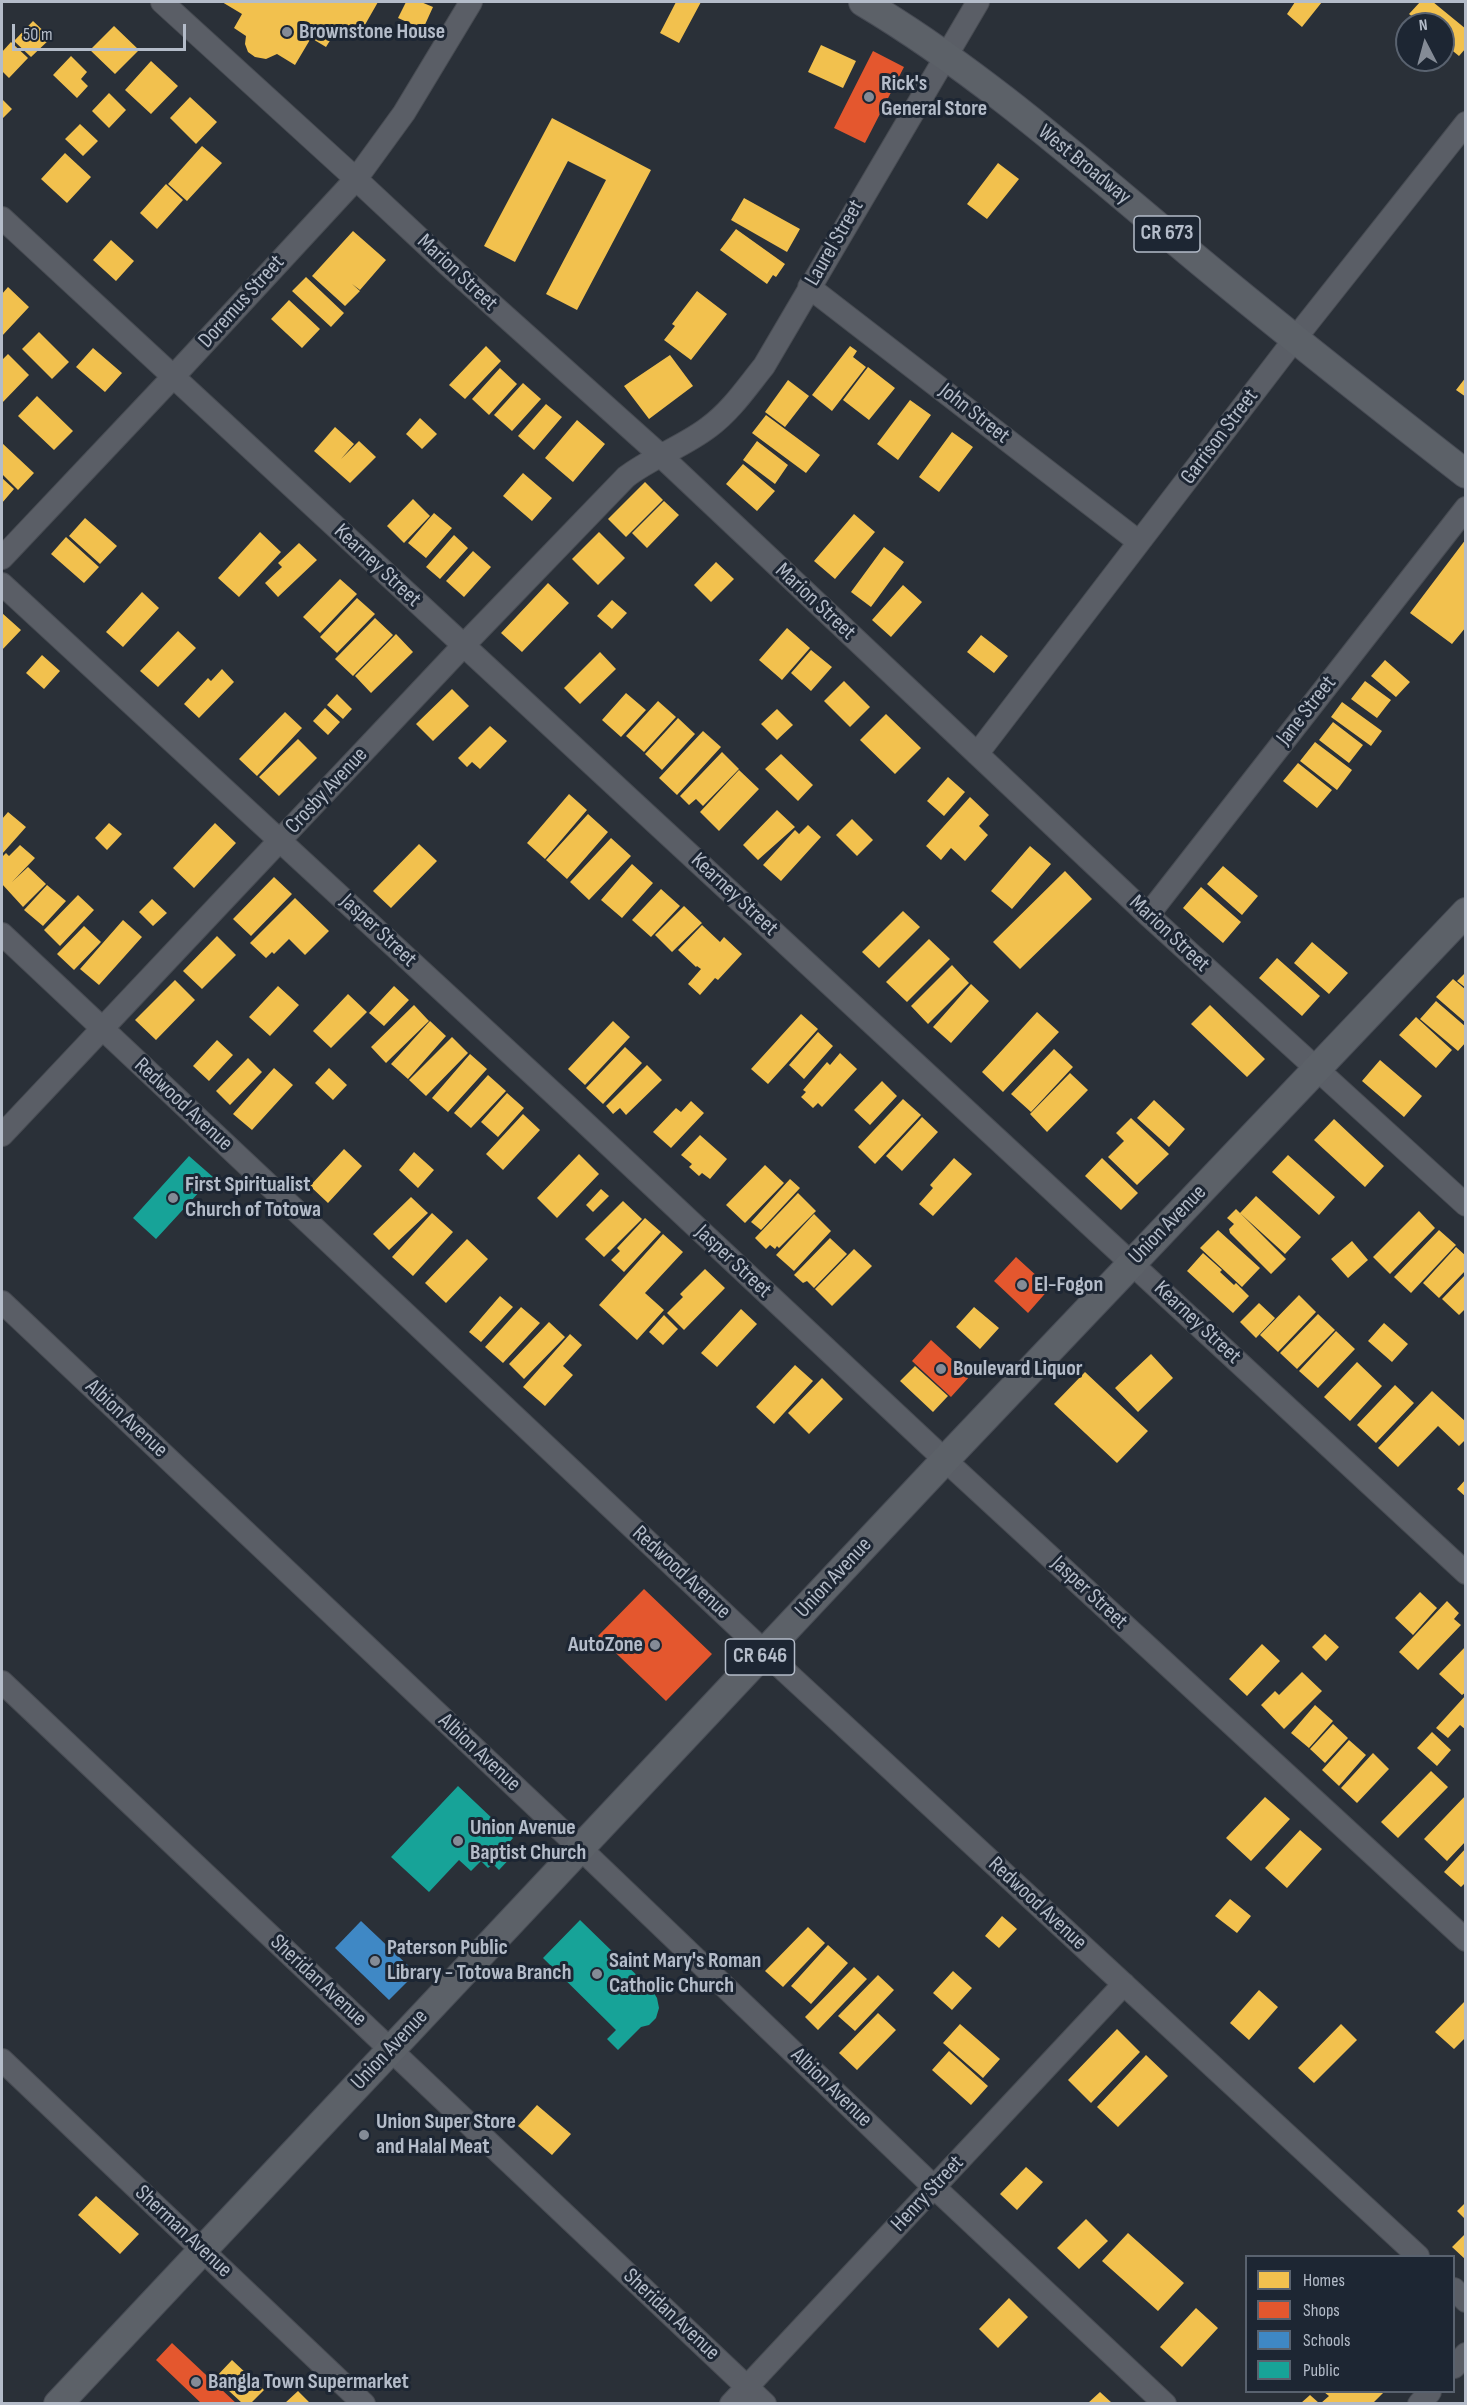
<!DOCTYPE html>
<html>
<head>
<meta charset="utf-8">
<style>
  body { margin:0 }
  #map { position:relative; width:1467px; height:2405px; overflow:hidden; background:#2a3038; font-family:"Sofia Sans Condensed",sans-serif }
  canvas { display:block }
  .frame { position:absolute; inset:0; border:3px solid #b4bcc9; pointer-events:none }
  .legend { position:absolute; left:1245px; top:2255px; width:210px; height:138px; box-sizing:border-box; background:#1d2633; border:2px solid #59626f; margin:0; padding:8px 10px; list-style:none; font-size:18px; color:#b4bcc9 }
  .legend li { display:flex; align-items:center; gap:12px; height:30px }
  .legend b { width:30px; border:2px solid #59626f }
  .north { position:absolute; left:1395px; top:12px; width:60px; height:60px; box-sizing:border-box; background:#1d2633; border:2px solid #59626f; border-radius:50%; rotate:354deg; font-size:16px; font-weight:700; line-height:24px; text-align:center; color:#b4bcc9 }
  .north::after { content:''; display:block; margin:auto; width:21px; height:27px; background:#848b96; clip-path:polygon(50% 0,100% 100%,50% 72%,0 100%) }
  .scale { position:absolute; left:12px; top:24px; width:174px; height:27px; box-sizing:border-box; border:3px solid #b4bcc9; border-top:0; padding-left:8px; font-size:18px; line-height:21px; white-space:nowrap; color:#b4bcc9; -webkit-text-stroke:4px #1d2633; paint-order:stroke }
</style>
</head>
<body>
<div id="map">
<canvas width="1467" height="2405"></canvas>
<div class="frame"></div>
<ul class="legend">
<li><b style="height:16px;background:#f2c14e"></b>Homes</li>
<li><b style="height:16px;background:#e4572e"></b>Shops</li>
<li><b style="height:16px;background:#3f88c5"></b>Schools</li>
<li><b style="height:16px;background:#17a398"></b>Public</li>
</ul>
<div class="north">N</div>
<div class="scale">50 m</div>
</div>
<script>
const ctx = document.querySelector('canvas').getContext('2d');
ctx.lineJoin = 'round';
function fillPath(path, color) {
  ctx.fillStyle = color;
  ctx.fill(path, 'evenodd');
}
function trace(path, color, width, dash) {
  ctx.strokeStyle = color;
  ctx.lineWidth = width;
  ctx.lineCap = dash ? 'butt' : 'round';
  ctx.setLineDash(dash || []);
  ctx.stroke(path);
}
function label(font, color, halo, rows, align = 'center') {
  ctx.font = font + ' "Sofia Sans Condensed",sans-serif';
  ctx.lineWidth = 6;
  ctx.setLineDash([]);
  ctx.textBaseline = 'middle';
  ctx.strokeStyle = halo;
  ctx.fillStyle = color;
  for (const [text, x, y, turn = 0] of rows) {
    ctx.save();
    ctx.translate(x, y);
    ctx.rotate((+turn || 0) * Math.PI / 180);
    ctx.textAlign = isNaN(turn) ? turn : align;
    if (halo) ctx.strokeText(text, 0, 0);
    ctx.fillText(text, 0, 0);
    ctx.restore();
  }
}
const homes = new Path2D(`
  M222 2H378L358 37 339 26 326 47 311 38 295 65 277 54 266 59 255 57 248 52 245 44 246 36 234 28 242 14Z
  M406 2H421L433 7 423 29 398 18Z
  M676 2H701L679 43 660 33Z
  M1295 2H1322L1302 27 1287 14Z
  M1420 2H1433L1466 29V48L1459 56 1443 43V24H1421L1409 14Z
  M33 21 51 38 31 57 14 41Z
  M114 26 139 50 115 74 90 50Z
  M11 42 28 58 9 78 2 71V52Z
  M821 45 856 61 843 88 808 72Z
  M71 56 87 72 81 79 88 86 77 98 53 75Z
  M151 61 178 86 151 114 125 90Z
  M109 93 126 110 109 128 92 111Z
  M190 97 217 122 196 144 170 118Z
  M2 99 12 109 2 119Z
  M552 118 651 170 577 310 546 294 606 180 568 161 515 262 484 246Z
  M80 124 98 141 83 156 65 139Z
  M202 146 222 163 187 201 168 184Z
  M65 153 91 177 67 203 41 179Z
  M998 163 1019 179 987 219 967 204Z
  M166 184 183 200 157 229 140 213Z
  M744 198 800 229 787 252 731 220Z
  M736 229 785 264 776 277 773 275 767 284 720 250Z
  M353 231 386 260 360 290 352 284 360 291 345 306 312 276Z
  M111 240 134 261 116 281 93 260Z
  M306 277 344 313 331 327 292 291Z
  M8 287 29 307 2 336V294Z
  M697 291 727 314 691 360 664 340 675 326 672 324Z
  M289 300 320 329 302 348 271 319Z
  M39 332 69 362 52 379 22 349Z
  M486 346 501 361 465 399 449 385Z
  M850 346 857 351 853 357 866 367 832 411 812 395Z
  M93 348 122 373 105 392 76 367Z
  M8 354 29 375 2 403V360Z
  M670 355 693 386 649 419 624 386Z
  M868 367 895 388 869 420 843 400Z
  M500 368 517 384 489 415 472 399Z
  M1466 377V397L1456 390Z
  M788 380 809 396 785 427 765 412Z
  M523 383 541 399 512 431 494 415Z
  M37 396 73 431 54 450 18 416Z
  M910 400 931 415 898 460 877 444Z
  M546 404 562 417 534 450 518 436Z
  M766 415 820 455 806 473 752 433Z
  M420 418 437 434 422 449 406 434Z
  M577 420 605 444 573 482 545 458Z
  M335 427 354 444 341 459 359 441 376 457 350 483 314 451Z
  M952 432 973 447 939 492 919 477Z
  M757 441 788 465 775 484 743 460Z
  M2 443 34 473 18 490 2 474Z
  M743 464 775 491 757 511 726 484Z
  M523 473 552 498 532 521 503 496Z
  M2 478 14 489 2 503Z
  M645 482 663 500 626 537 608 519Z
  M413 499 430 516 404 543 387 526Z
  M664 501 679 515 647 548 632 533Z
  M434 513 452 528 426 558 408 543Z
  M854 514 875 532 835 579 814 561Z
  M85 518 117 546 100 564 69 536Z
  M260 532 281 552 239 597 218 578Z
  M599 532 625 558 598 585 572 559Z
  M454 535 468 548 440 579 426 567Z
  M66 537 99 567 84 583 51 554Z
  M1466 539V627L1452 644 1410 613Z
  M299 543 317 560 278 597 265 583 282 567 278 563Z
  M884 547 904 562 871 607 851 592Z
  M473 551 491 567 464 597 446 581Z
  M716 562 734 579 711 602 694 585Z
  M340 579 357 594 320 633 303 617Z
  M548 583 569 603 522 652 501 633Z
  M903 585 922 602 891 637 872 620Z
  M142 592 159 608 123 647 106 632Z
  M357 598 375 614 337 653 320 637Z
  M612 600 627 613 612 629 597 616Z
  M2 613 21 630 2 650Z
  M375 618 393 635 353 676 335 659Z
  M787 628 810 648 782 680 759 660Z
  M178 631 196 648 158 687 140 671Z
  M396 634 413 652 371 693 355 676Z
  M981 635 1008 656 994 673 967 652Z
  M811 650 832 667 811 691 791 673Z
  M600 652 616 669 580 704 564 688Z
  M42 655 60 671 44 689 26 673Z
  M1385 660 1410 682 1396 697 1371 676Z
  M222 669 234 682 199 718 184 704 208 678 211 681Z
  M844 681 870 707 850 727 824 701Z
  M1365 681 1391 700 1377 718 1351 699Z
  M452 689 469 706 433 741 416 724Z
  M626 693 646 710 621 737 602 720Z
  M337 694 352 709 343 719 327 705Z
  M658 701 676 717 644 752 626 736Z
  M1342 702 1382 731 1371 746 1331 717Z
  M325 708 340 722 328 735 313 721Z
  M777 709 793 725 777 740 761 724Z
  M285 712 302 728 257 776 239 759Z
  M886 714 921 748 895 774 860 740Z
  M678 718 695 734 662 770 645 754Z
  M1333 722 1363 745 1349 763 1319 740Z
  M490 726 507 741 480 769 472 762 467 767 458 758Z
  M703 731 721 747 677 795 659 778Z
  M298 739 317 758 279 796 259 777Z
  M1315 742 1352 770 1337 790 1300 761Z
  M722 752 739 769 703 806 696 799 689 805 680 796Z
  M781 754 813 785 798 801 765 769Z
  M1298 763 1332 790 1317 808 1283 781Z
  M739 770 759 789 719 831 700 812Z
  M948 777 965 792 944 816 927 801Z
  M569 794 587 810 545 859 527 843Z
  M970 797 989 815 979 826 988 835 965 861 951 848 941 860 926 846Z
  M777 810 795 827 758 860 743 845Z
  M8 812 26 827 2 854V819Z
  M588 814 608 832 567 879 546 860Z
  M852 819 873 840 857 856 836 835Z
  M109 823 122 834 107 850 95 838Z
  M215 823 236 843 194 888 173 868Z
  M808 825 821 837 781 881 763 865 795 830 799 834Z
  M611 838 631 856 589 900 570 882Z
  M419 844 437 861 391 908 373 891Z
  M20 845 35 858 12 882 28 867 46 884 23 907 2 884V857L6 853 9 856Z
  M1030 846 1051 864 1012 909 991 891Z
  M632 864 653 883 622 918 601 900Z
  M1223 866 1258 896 1242 915 1207 884Z
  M1065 871 1092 899 1020 969 993 942Z
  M274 877 292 894 251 936 233 919Z
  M47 885 66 901 43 926 24 910Z
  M1201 887 1241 922 1223 943 1183 908Z
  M661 889 680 906 651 937 632 920Z
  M78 895 94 910 60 946 44 930Z
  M295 898 329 931 305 955 289 939 274 954 272 952 266 958 250 943Z
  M152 899 167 913 153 926 139 912Z
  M684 906 702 923 672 952 655 935Z
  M903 911 920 927 879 968 862 952Z
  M123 920 142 937 99 985 80 969Z
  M702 925 720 942 724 937 742 954 718 980 715 978 700 995 688 984 701 969 697 966 696 967 678 950Z
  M84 926 101 942 74 970 57 954Z
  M217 936 236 955 202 989 183 971Z
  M929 939 950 959 907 1002 886 982Z
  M1312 942 1348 973 1329 994 1294 963Z
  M1277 958 1320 996 1302 1016 1259 978Z
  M952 965 969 983 928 1024 911 1006Z
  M1466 972V988L1457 981Z
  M1453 979 1466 990V1023L1436 997Z
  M175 980 195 1000 156 1040 135 1020Z
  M971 984 989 1001 951 1043 933 1027Z
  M278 986 299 1005 270 1036 249 1017Z
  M394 986 409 1000 384 1026 369 1013Z
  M348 994 367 1012 331 1048 313 1031Z
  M1436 1001 1466 1027V1042L1458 1051 1420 1019Z
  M414 1005 429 1021 386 1063 371 1047Z
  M1210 1005 1265 1059 1247 1077 1191 1024Z
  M1037 1012 1059 1032 1003 1092 982 1072Z
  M801 1014 818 1029 768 1084 751 1069Z
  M1416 1017 1452 1050 1436 1068 1399 1035Z
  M430 1021 446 1036 408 1079 391 1064Z
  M613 1021 630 1037 585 1085 568 1069Z
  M818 1032 833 1046 804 1079 789 1065Z
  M452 1037 468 1053 426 1096 409 1080Z
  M217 1040 233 1055 209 1081 193 1066Z
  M625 1047 642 1063 603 1104 586 1088Z
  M1054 1049 1073 1067 1031 1112 1011 1094Z
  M840 1053 857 1069 822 1107 818 1103 813 1108 801 1097 806 1092 803 1090 827 1062 830 1065Z
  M470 1054 487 1069 448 1112 432 1098Z
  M248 1058 262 1072 230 1105 216 1091Z
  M1380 1060 1422 1096 1404 1117 1362 1081Z
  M647 1065 662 1080 626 1115 620 1108 613 1114 606 1106Z
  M274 1068 293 1085 252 1130 233 1114Z
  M329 1068 347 1085 333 1100 315 1083Z
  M1070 1073 1088 1090 1047 1132 1030 1114Z
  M488 1075 506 1091 471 1128 454 1113Z
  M882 1081 897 1096 870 1125 854 1110Z
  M507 1093 524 1108 498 1137 481 1122Z
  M903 1099 921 1115 875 1164 858 1147Z
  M1154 1100 1185 1129 1169 1147 1137 1118Z
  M691 1101 704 1113 671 1148 653 1132 676 1108 681 1112Z
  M523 1114 540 1130 503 1170 486 1154Z
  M922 1117 938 1132 902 1171 886 1156Z
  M1131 1118 1169 1154 1137 1185 1108 1157 1124 1141 1116 1133Z
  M1334 1119 1384 1166 1365 1187 1314 1140Z
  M700 1135 727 1159 710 1179 702 1173 699 1176 689 1167 692 1164 681 1155Z
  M344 1149 362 1166 328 1203 310 1186Z
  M414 1152 434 1170 418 1188 399 1170Z
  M579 1154 599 1174 557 1218 537 1198Z
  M1288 1155 1335 1197 1319 1215 1272 1172Z
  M954 1158 972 1174 933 1216 919 1204 933 1188 930 1185Z
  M1102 1158 1138 1193 1121 1210 1085 1176Z
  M765 1165 784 1183 745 1223 726 1205Z
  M790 1179 800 1188 761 1230 751 1222Z
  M601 1189 609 1196 593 1212 586 1205Z
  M798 1193 816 1211 779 1248 777 1246 775 1249 770 1245 766 1249 755 1238Z
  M1256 1196 1301 1237 1285 1254 1240 1213Z
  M411 1197 428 1213 389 1250 373 1234Z
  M623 1201 642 1219 604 1257 585 1239Z
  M1236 1209 1286 1259 1271 1274 1230 1233 1229 1229 1234 1224 1227 1218Z
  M1419 1211 1435 1228 1390 1274 1373 1257Z
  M432 1213 453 1232 413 1276 392 1257Z
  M814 1214 831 1231 794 1271 776 1255Z
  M645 1218 661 1232 624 1272 611 1260 620 1251 617 1248Z
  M1218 1230 1260 1268 1242 1287 1200 1248Z
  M1439 1230 1456 1245 1411 1293 1394 1277Z
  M663 1234 683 1252 645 1293 664 1310 637 1340 599 1305Z
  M830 1238 847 1254 814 1288 807 1281 803 1283 794 1275Z
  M467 1239 488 1259 446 1303 425 1283Z
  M1352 1241 1368 1260 1348 1278 1331 1259Z
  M1456 1247 1466 1256V1270L1439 1298 1423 1283Z
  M854 1249 872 1266 832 1306 815 1289Z
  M1203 1253 1222 1270 1220 1272 1234 1285 1236 1283 1249 1296 1233 1313 1187 1271Z
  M705 1269 725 1288 684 1330 667 1313 683 1297 680 1294Z
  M1466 1274V1308L1459 1315 1442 1299Z
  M1299 1295 1316 1312 1278 1352 1260 1335Z
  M500 1296 513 1307 481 1342 469 1332Z
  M1259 1303 1275 1318 1256 1338 1240 1322Z
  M521 1307 540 1323 503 1363 485 1347Z
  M974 1307 999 1328 980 1349 956 1327Z
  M741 1309 757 1324 717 1367 701 1353Z
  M1318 1314 1335 1330 1297 1369 1280 1353Z
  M664 1315 678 1329 663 1345 649 1332Z
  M549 1322 565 1337 524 1379 509 1364Z
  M1384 1323 1408 1344 1392 1362 1368 1341Z
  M1336 1331 1355 1349 1318 1388 1299 1371Z
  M570 1334 582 1345 563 1366 573 1375 545 1406 523 1387Z
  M1151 1354 1173 1378 1138 1412 1115 1388Z
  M1357 1362 1382 1386 1350 1421 1324 1397Z
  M795 1365 813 1381 774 1424 756 1407Z
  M915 1366 948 1396 933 1412 900 1381Z
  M1085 1372 1148 1431 1117 1463 1054 1404Z
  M822 1378 843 1399 809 1434 788 1413Z
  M1395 1385 1414 1403 1376 1443 1357 1425Z
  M1432 1391 1466 1422V1439L1459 1446 1438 1426 1398 1467 1378 1448Z
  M1466 1479V1497L1457 1489Z
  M1420 1592 1437 1608 1413 1635 1395 1618Z
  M1447 1601 1459 1613 1454 1619 1461 1625 1418 1670 1399 1652Z
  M1325 1634 1339 1647 1326 1661 1312 1647Z
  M1262 1644 1280 1661 1247 1696 1229 1679Z
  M1466 1646V1692L1462 1695 1439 1674Z
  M1302 1672 1322 1691 1284 1729 1261 1705 1275 1691 1279 1695Z
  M1466 1695V1730L1460 1725 1448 1738 1436 1728Z
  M1315 1705 1333 1721 1309 1748 1291 1733Z
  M1333 1724 1348 1738 1325 1763 1310 1749Z
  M1432 1732 1451 1750 1437 1766 1417 1748Z
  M1349 1740 1366 1755 1339 1786 1322 1770Z
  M1373 1753 1389 1769 1357 1803 1341 1788Z
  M1431 1771 1448 1787 1398 1838 1381 1822Z
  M1466 1795V1841L1447 1861 1424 1839Z
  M1265 1797 1290 1819 1251 1861 1226 1838Z
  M1300 1830 1322 1849 1287 1888 1265 1868Z
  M1466 1848V1882L1461 1887 1444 1872Z
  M1230 1899 1251 1916 1237 1933 1215 1916Z
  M1002 1916 1017 1929 999 1948 985 1936Z
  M808 1927 825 1943 783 1987 765 1971Z
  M828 1945 848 1963 811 2004 791 1986Z
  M854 1967 867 1979 818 2030 805 2017Z
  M953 1971 972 1988 952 2010 933 1993Z
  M878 1975 894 1990 855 2031 838 2016Z
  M1259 1990 1278 2007 1249 2040 1230 2023Z
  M1466 2000V2037L1454 2049 1435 2032Z
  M878 2013 896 2030 857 2070 839 2053Z
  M960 2024 1000 2059 983 2078 943 2043Z
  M1341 2024 1357 2040 1314 2083 1298 2068Z
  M1117 2029 1140 2052 1091 2103 1068 2080Z
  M949 2051 988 2086 971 2105 932 2070Z
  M1146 2055 1168 2076 1118 2127 1097 2107Z
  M537 2105 571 2134 552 2155 518 2126Z
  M1026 2167 1043 2182 1017 2210 1000 2194Z
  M96 2196 139 2234 120 2254 78 2215Z
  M1466 2202V2220L1457 2211Z
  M1086 2219 1108 2241 1079 2269 1057 2248Z
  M1128 2233 1184 2283 1158 2311 1102 2261Z
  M1466 2233V2260L1452 2247Z
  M1009 2298 1028 2317 998 2348 979 2329Z
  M1196 2308 1218 2328 1182 2367 1160 2347Z
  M232 2360 264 2390 251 2403H242L215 2378Z
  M298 2391 310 2403H285Z
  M1100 2392 1112 2403H1088Z
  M1324 2392H1384L1373 2403H1321L1329 2396Z
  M1310 2395 1319 2403H1301Z`);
const shops = new Path2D(`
  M873 51 904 67 865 143 834 128Z
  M1016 1257 1050 1288 1028 1313 994 1281Z
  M931 1340 970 1376 951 1397 912 1361Z
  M644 1589 712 1654 666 1701 598 1636Z
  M172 2343 237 2404H202L156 2360Z`);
const schools = new Path2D(`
  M361 1921 416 1973 389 2000 335 1948Z`);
const public = new Path2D(`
  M189 1156 213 1177 156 1239 133 1218Z
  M458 1786 513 1838 507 1845 516 1852 499 1870 493 1864 488 1868 481 1861 471 1871 459 1860 429 1892 391 1857Z
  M580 1920 652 1990 657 1998 659 2008 656 2018 649 2025 641 2027 618 2050 607 2039 616 2030 543 1958Z`);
const minor = new Path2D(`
  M162 2 356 179 448 265 660 455 1148 915 1466 1205
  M2 218 1466 1573
  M809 287 1139 542
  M2 558 173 377 356 179 404 113 471 2
  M2 584 564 1103 945 1460 1466 1940
  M977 754 1294 340 1466 123
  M1148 915 1466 508
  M2 934 786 1672 1418 2256
  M2 1135 463 646 626 477C652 457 683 447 709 427 731 411 747 387 764 366L978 2
  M2 1302 580 1848 934 2187 1165 2404
  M2 1682 765 2404
  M2 2060 364 2404
  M1454 2289 1466 2301
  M1454 2367 1466 2354
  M731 2404 1124 1984
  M1419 2404 1430 2392`);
const major = new Path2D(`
  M863 2C974 68 1073 155 1172 238 1268 319 1366 396 1466 474
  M58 2404 945 1460 1466 912`);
const markers = [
  [287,32,6,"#848b96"],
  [869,97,6,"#848b96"],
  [173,1198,6,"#848b96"],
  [1022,1285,6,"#848b96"],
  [941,1369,6,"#848b96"],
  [655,1645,6,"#848b96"],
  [458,1841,6,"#848b96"],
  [375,1961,6,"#848b96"],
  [597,1974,6,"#848b96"],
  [364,2135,6,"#848b96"],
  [196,2382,6,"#848b96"]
];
const shields = [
  [1167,234,66],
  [760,1657,69]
];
const shieldNames = [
  ["CR 673",1167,234],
  ["CR 646",760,1657]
];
const poiNames = [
  ["Brownstone House",299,32],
  ["Rick's",881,84],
  ["General Store",881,109],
  ["First Spiritualist",185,1185],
  ["Church of Totowa",185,1210],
  ["El-Fogon",1034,1285],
  ["Boulevard Liquor",953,1369],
  ["AutoZone",643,1645,"right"],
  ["Union Avenue",470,1828],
  ["Baptist Church",470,1853],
  ["Paterson Public",387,1948],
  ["Library - Totowa Branch",387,1973],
  ["Saint Mary's Roman",609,1961],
  ["Catholic Church",609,1986],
  ["Union Super Store",376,2122],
  ["and Halal Meat",376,2147],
  ["Bangla Town Supermarket",208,2382]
];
const streetNames = [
  ["West Broadway",1084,165,39],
  ["Laurel Street",835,243,-60],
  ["Marion Street",457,273,43],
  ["Doremus Street",242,302,-48],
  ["John Street",974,414,38],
  ["Garrison Street",1220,437,-53],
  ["Kearney Street",377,566,43],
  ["Marion Street",815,602,43],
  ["Jane Street",1307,711,-52],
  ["Crosby Avenue",327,791,-47],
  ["Kearney Street",734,895,43],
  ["Jasper Street",378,931,43],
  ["Marion Street",1169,934,43],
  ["Redwood Avenue",183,1105,43],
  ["Union Avenue",1168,1225,-46],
  ["Jasper Street",733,1262,43],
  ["Kearney Street",1197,1323,43],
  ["Albion Avenue",126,1419,43],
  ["Redwood Avenue",681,1573,43],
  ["Union Avenue",834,1578,-47],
  ["Jasper Street",1089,1593,43],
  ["Albion Avenue",479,1753,43],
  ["Redwood Avenue",1037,1904,43],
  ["Sheridan Avenue",318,1981,43],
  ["Union Avenue",390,2050,-47],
  ["Albion Avenue",831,2088,44],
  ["Henry Street",928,2194,-47],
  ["Sherman Avenue",183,2232,43],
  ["Sheridan Avenue",671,2315,43]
];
fillPath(homes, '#f2c14e');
fillPath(shops, '#e4572e');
fillPath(schools, '#3f88c5');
fillPath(public, '#17a398');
trace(minor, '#484c53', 24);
trace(major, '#484c55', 30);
trace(minor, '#5a5e66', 22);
trace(major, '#5c6168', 28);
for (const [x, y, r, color] of markers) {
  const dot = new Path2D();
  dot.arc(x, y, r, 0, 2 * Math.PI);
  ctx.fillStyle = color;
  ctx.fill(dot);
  trace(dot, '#1d2633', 2);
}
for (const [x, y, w] of shields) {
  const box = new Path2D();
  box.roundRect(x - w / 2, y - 18, w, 36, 4.5);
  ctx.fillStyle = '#1d2633';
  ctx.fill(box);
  trace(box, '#b4bcc9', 1.5);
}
label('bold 21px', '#b4bcc9', null, shieldNames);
label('bold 22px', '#b4bcc9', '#1d2633', poiNames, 'left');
label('22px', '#b4bcc9', '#1d2633', streetNames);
</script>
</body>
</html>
